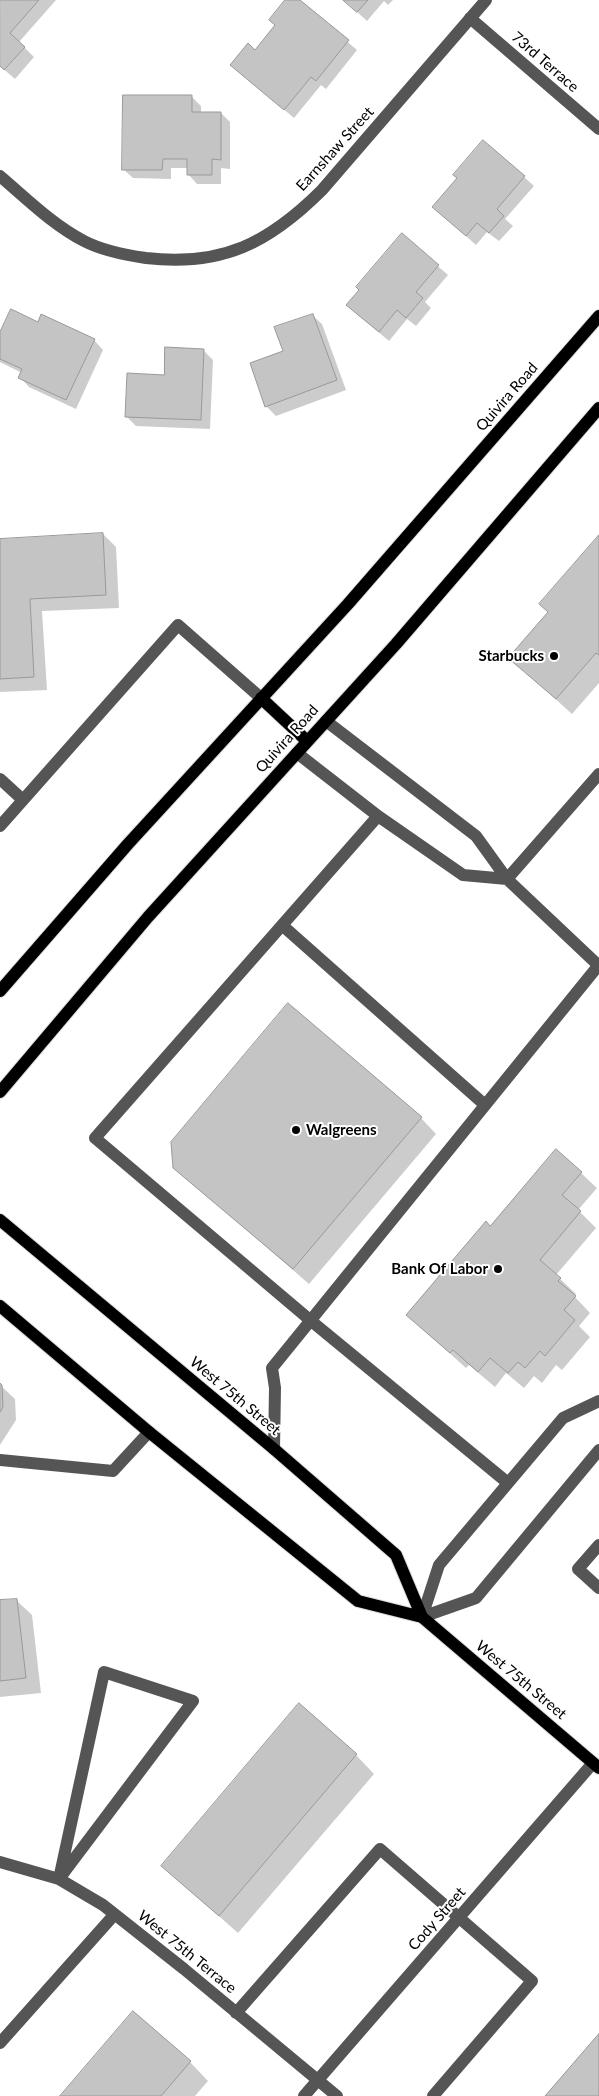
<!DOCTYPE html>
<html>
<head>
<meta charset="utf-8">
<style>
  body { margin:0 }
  canvas { display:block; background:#fff }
</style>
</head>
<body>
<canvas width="599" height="2096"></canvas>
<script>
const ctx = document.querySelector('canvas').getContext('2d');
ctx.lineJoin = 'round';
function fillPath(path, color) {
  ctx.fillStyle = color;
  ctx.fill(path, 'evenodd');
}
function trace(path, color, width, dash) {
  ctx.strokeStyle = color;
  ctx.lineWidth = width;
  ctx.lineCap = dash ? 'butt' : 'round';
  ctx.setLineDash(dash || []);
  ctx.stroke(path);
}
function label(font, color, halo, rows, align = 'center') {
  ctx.font = font + ' Lato,sans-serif';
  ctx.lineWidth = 4;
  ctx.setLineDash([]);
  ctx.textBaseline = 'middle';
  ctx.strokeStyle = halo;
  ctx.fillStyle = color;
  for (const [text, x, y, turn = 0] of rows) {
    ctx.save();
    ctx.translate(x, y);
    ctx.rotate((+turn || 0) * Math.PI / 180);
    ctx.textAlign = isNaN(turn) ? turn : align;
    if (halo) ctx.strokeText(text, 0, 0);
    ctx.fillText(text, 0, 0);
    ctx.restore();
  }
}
const shadow = new Path2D(`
  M0 0H56L19 42 34 57 15 79 0 66Z
  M287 0H298L357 50 326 89 321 85 294 118 231 65 256 51 277 26Z
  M344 0H393L388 5 384 1 367 21Z
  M192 97 201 106V113H221L230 122V169L221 168V184H197L188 174V168H171V179L133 178 123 169Z
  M524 177 534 186 505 219 513 226 499 241 487 232 476 245 433 207Z
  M402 235 448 275 425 302 431 308 416 326 407 319 389 341 357 314Z
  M312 315 322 324 346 390 276 416 266 406 284 352Z
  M38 323 94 340 103 350 76 409 29 387 20 377 22 373 0 362V335Z
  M203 350 213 360 210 429 136 426 126 416 165 376Z
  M103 534 116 547 119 608 42 611 47 690 0 692V541Z
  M599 537V683L572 714 510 658 550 612Z
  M421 1118 436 1134 309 1284 174 1167Z
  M581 1173 597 1188 578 1210 596 1228 556 1275 576 1294 574 1296 590 1313 579 1326 590 1337 562 1370 556 1365 542 1383 534 1376 524 1388 506 1373 495 1387 469 1365 466 1368 407 1315 490 1227Z
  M0 1385 15 1399 16 1420 0 1445Z
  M16 1600 32 1615 41 1693 0 1697V1602Z
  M356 1755 374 1774 238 1933 162 1866Z
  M190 2062 208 2081 195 2096H62Z`);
const building = new Path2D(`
  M0 0H39L10 33 25 47 4 70 0 66Z
  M285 0H300L349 40 316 81 311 77 284 110 230 65 248 43 255 50 275 25 269 20Z
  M343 0H368L357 12Z
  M123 95H192V112H221V160L212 159V175H187V159H163L162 170H122Z
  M483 140 525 176 497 209 504 216 489 233 477 223 466 236 432 207 457 178 453 175Z
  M402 233 439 265 416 292 423 298 406 318 397 310 379 332 346 305 359 290 356 287Z
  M11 309 38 322 41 314 95 339 66 400 18 378 22 369 0 359V332Z
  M313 314 337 380 265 407 250 363 283 351 274 327Z
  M165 347 204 349 201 420 125 417 127 373 164 375Z
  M103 533 106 595 30 599 34 677 0 679V539Z
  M599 535V655L596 653 556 699 508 658 548 612 539 604Z
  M288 1003 422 1117 293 1269 173 1168 171 1142Z
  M556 1149 582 1172 562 1195 581 1211 540 1260 561 1278 558 1281 576 1296 564 1310 575 1320 545 1356 540 1351 525 1368 518 1362 508 1373 490 1358 478 1372 453 1350 450 1353 406 1315 486 1221 490 1226Z
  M0 1383 2 1385 3 1407 0 1412Z
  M17 1599 26 1678 0 1681V1600Z
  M299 1703 357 1754 219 1916 161 1866Z
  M133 2011 191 2061 161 2096H60Z
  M599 2034V2096H545L596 2037Z`);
const minor = new Path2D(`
  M470 18 599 129
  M0 176C27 199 53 225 84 241 103 251 125 255 146 258 222 267 269 243 322 190L486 0
  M326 721 476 836 507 879 599 966
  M297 753 378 816 463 875 507 879
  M0 779 23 800
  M378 816 95 1138 310 1320 508 1483
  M0 826 178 625 261 698
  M507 879 599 774
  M283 926 485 1105
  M274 1449 275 1388 272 1368 598 966
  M0 1460 113 1471 149 1432
  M599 1545 578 1569 599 1588
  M422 1617 439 1565 563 1418 599 1401
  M422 1617 476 1598 599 1450
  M104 1672 193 1701 59 1879Z
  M0 1862 59 1879 103 1905 184 1969 337 2096
  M236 2013 380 1849 532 1981 433 2096
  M0 2043 114 1915
  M304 2096 593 1763`);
const major = new Path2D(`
  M261 698 307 741
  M0 991 128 844 348 604 599 316
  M0 1092 148 917 396 644 599 408
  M0 1220 274 1449 396 1555 422 1617
  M0 1306 149 1432 358 1601 422 1617 599 1768`);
const markers = [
  [554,656,5,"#000"],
  [296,1130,5,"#000"],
  [498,1269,5,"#000"]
];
const streetNames = [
  ["73rd Terrace",545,62,41],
  ["Earnshaw Street",335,149,-48],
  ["Quivira Road",507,397,-49],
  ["Quivira Road",287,739,-48],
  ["West 75th Street",235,1396,40],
  ["West 75th Street",521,1680,40],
  ["Cody Street",437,1919,-49],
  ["West 75th Terrace",187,1952,39]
];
const poiNames = [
  ["Starbucks",544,656],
  ["Walgreens",306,1130,"left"],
  ["Bank Of Labor",488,1269]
];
fillPath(shadow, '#0003');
fillPath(building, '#c4c4c4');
trace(building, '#999', 1);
trace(major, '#dbdbdb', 14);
trace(minor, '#555', 12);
trace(major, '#000', 12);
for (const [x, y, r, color] of markers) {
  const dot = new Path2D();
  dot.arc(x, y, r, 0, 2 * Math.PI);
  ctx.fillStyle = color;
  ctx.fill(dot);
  trace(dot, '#fff', 2);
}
label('15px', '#000', '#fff', streetNames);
label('bold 15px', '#000', '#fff', poiNames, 'right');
</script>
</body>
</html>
